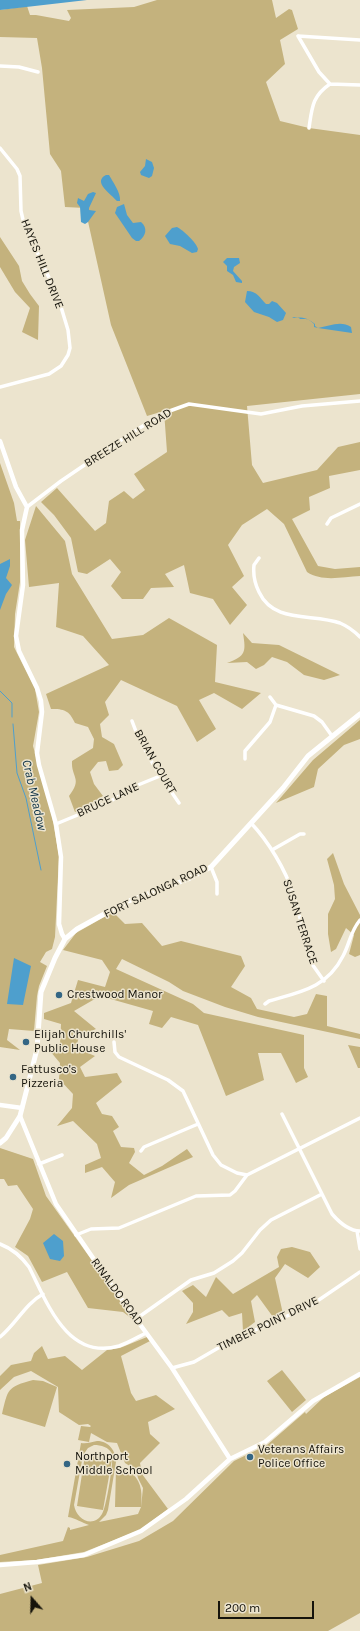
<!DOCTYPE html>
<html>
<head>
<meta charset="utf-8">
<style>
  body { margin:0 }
  #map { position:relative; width:360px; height:1631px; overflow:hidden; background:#ece4ce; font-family:Karla,sans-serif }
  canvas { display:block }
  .north { position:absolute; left:12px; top:1579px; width:40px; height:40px; -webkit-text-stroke:3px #ece4ce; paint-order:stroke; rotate:340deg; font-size:11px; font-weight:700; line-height:16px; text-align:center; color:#15130b }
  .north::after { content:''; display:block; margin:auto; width:14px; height:18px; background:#15130b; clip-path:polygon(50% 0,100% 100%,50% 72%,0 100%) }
  .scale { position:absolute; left:218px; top:1601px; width:96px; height:18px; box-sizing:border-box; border:2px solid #15130b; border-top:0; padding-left:5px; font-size:12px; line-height:14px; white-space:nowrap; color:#15130b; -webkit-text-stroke:3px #ece4ce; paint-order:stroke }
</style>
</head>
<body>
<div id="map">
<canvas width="360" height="1631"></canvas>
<div class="north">N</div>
<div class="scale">200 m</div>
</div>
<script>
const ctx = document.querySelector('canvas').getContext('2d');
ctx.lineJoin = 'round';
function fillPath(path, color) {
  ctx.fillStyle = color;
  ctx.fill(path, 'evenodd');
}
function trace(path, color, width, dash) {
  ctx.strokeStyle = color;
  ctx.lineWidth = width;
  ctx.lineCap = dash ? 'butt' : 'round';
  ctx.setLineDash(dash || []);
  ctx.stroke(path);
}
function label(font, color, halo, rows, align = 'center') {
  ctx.font = font + ' Karla,sans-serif';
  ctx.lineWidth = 3;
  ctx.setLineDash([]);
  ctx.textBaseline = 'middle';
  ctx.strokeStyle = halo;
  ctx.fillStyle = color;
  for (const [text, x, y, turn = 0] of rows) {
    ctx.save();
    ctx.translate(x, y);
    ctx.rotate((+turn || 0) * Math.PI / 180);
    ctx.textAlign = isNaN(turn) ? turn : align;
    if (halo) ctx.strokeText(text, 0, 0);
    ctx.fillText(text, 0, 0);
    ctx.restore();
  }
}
const green = new Path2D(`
  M157 0H272L276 18 289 9 292 10 298 29 280 40 285 64 266 82 280 121 309 128 360 135V394L247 406 252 465 263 483 317 470 338 447 360 442V470L329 476 330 488 309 497 310 510 292 519 318 566 335 569 360 567V576C342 577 322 582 307 572L284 524 267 509 242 525 228 545 244 576 232 587 247 605 230 625 213 599 190 593 184 565 165 574 174 587 151 588 143 599H122L111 586 121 572 110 559 87 574 78 572 71 538 54 515 41 502 57 488 95 531 106 523 109 501 124 491 133 499 145 490 134 474 167 452 164 411 147 416 111 325 85 208 65 207 61 171 50 154 42 68 37 38 0 37V10L27 6 30 15H36L69 21 71 18 67 10 134 7Z
  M0 237 19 266 22 281 30 294 39 306 38 340 22 332 30 308 15 292 0 267Z
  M0 463 14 503 17 521H20V582L15 614 14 647 35 689 39 712 33 746 52 816 59 856 55 937 52 949 46 952 40 962 47 966 39 986 37 996 34 1031 9 1029 7 1040 20 1050 0 1047Z
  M36 506 65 541 72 574 112 639 143 635 169 618 217 645 215 682 261 693 242 709 214 693 199 700 216 729 197 742 177 706 121 680 105 702 109 715 100 724 102 737 114 744 123 765 118 770 109 771 106 761 98 762 90 772 94 784 103 796 75 812 69 796C83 778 71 778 72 761L93 748 94 739 88 727 75 723C69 710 64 709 51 709L46 694 109 665 83 636 56 627 59 583 29 587 25 540Z
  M243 633 252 643 279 645 340 675 324 680 304 675 287 662 272 657 264 665 256 669 247 662 227 663C246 656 246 652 243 633Z
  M360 720V739L344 745 318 769 314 787 276 803 313 760Z
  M333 853 344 884 360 915V955L355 957 349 954 354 935 346 928 336 949 331 952 328 934V914L335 899 334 885 327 859Z
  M113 912 125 924 142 923 162 946 181 941 241 956 245 966 231 987 251 998 257 1009 294 1017 307 1014 316 994 327 996V1026L360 1034V1039L258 1017 225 1007 183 991 169 982 122 959 116 969 193 1004 204 1013 304 1035V1068L308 1077 296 1083 281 1053H258L264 1080 226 1096 198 1025 171 1017 162 1028 149 1024 153 1011 100 996 74 1011 96 1029 79 1036 76 1048 95 1056 80 1067 85 1077 117 1073 122 1082 96 1103 102 1114 112 1116 119 1127 113 1131 121 1147 134 1148 135 1152 129 1163 144 1175 162 1166 187 1149 193 1157 129 1185 111 1198 115 1182 102 1167 85 1173V1165L101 1158 97 1144 73 1121 57 1126 72 1108 73 1094 59 1079 60 1063 50 1051 60 1044 61 1024 44 1019V1013L71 1003 78 980 105 987 110 972 102 960 63 950 76 933Z
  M348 1045 360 1047V1068H358Z
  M0 1148 33 1159 46 1196 135 1321 123 1312 88 1308 67 1272 42 1282 28 1256 15 1247 30 1219 33 1209 17 1185 8 1186 4 1179H0Z
  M292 1247 310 1252 320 1267 308 1278 285 1264 275 1278 283 1314 273 1317 257 1295 251 1301 255 1322 243 1331 242 1313 229 1317 222 1310 186 1324 193 1312V1303L182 1291 193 1285 206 1297 216 1277 233 1294 279 1267 277 1257 281 1249Z
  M147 1337 150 1341 121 1356 131 1393 136 1401 156 1395 175 1409 148 1422 150 1434 160 1443 140 1463 142 1474 168 1509 140 1530 84 1552 36 1560 0 1562V1555L63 1541 68 1527 70 1528V1530L89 1525C82 1523 76 1518 68 1517L81 1443C87 1444 91 1442 97 1441 109 1441 116 1451 116 1462L108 1510 106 1515 99 1522 138 1514 141 1507H115L116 1468C130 1469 139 1477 141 1490 142 1495 141 1502 141 1507L143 1488 138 1478 136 1470 125 1463 117 1443 107 1442 91 1433 89 1442 78 1440 81 1426 90 1427 91 1426 88 1424 79 1425 59 1412 58 1387 31 1371 14 1377 0 1390V1376L11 1365 31 1361 34 1353 42 1346 48 1359 65 1356 82 1370 107 1350 120 1348ZM94 1445C101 1445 109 1447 112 1454 114 1461 106 1509 102 1514 93 1529 76 1519 74 1505L83 1455 88 1448Z
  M282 1370 306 1400 292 1412 267 1381Z
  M360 1377V1613L328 1631H0V1594L42 1583 38 1565 87 1557 139 1541 173 1521 234 1461 267 1445 305 1412 306 1414 324 1397Z
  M33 1380 43 1381 57 1387 45 1427 2 1414C8 1389 7 1387 33 1380Z
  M85 1455 112 1459 103 1510 77 1506Z`);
const water = new Path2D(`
  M0 0H87L0 10Z
  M146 159 152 162 154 168 152 176 149 178 141 175 140 172 145 166Z
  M106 175H109C113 182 121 193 120 201H117C111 194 92 182 106 175Z
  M93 192 96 193 89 208V210L96 211 88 222 85 224 81 222 80 207 77 203 78 198 84 201 88 194Z
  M124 204 127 215 133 223 141 222C148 228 146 236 139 241H136L132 238 115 213 117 207Z
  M177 227C183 230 197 243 198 249L197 252 192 253 180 246 170 244 165 236 172 228Z
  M227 258H239L240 263 234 267 233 271 242 281V283L236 282 233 275 227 271V266L223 262Z
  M247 291C257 291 260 298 266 304H269L272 301 277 303 286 313 283 320 277 322 269 317 254 312 245 302Z
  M294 317 299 318 300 319C308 319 307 318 315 324V326L318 328C329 326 341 320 351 327L352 333 318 328 314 327V324C307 317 301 317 292 318Z
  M10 559V566L6 578 12 585 6 594 0 610V564Z
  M14 958 31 966 23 1005 7 1004Z
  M54 1234 63 1241 64 1256 60 1261 50 1259 43 1243Z`);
const stream = new Path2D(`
  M0 691 12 703V717
  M13 724 17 773 26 798 41 870`);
const street = new Path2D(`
  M298 36 360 40
  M298 36 319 72 330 84
  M0 66 19 67 38 72
  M330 84 360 85
  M309 128C312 108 312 96 330 84
  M0 148 17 169 20 176 21 211 24 224 58 297 68 330 70 348 68 355 61 366 49 374 0 387
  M27 507 61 481 133 432 164 413 189 404 261 414 302 406 360 401
  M327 524 331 518 360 504
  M259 558 254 565C253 574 255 584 259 592 274 624 312 613 340 623 347 626 354 631 360 637
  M270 697 276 705 314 716 322 722 332 736
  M132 721C142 750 161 777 179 803
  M245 759V751L270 722 276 705
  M251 823C268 841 286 870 293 894 300 913 303 934 308 953L312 964 324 981
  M56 824 109 802 138 785 160 776
  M272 850 300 834H304
  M211 867 217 882V894
  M265 1004 269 1001C300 992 327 988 343 956 350 943 350 932 360 920
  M114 1042 115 1052 119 1057 168 1080 183 1091 213 1155 221 1165 237 1173 247 1175
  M282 1114 332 1214C339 1222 349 1231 360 1231
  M141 1151 144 1147 198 1124
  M39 1164 62 1155
  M357 1231 360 1249
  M76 1235 91 1229 119 1228 196 1196 230 1195 235 1191 247 1175 360 1118
  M0 1244C13 1249 21 1256 29 1267 47 1302 67 1361 119 1346 128 1343 138 1337 146 1333
  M136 1319 191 1280 214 1273 233 1261 242 1253 260 1230 271 1220 322 1194
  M0 1337C16 1324 25 1304 43 1294
  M172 1368 194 1362 232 1340 310 1306 360 1272`);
const secondary = new Path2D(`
  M0 441 16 487 27 507 22 530 23 585 16 636 19 651 37 688 41 701 42 712 37 753 39 765 56 824 61 857 59 924 62 934 65 939
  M0 1105 22 1108
  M20 1116 56 1204 117 1293 172 1368 230 1459
  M0 1565 37 1562 84 1555 141 1531 186 1499 230 1459 265 1442 313 1401 360 1374`);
const primary = new Path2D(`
  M0 1143 6 1138 20 1116 37 1049 41 992 55 958 65 939 77 929 126 902 188 879 211 867 283 788 308 756 360 714`);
const markers = [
  [59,995,4,"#346684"],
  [26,1042,4,"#346684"],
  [13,1077,4,"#346684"],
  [250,1457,4,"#346684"],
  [67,1464,4,"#346684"]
];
const streetNames = [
  ["HAYES HILL DRIVE",42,264,68],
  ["BREEZE HILL ROAD",128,438,-32],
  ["BRIAN COURT",155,762,60],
  ["BRUCE LANE",108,800,-25],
  ["FORT SALONGA ROAD",156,891,-25],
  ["SUSAN TERRACE",300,922,72],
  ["RINALDO ROAD",117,1292,54],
  ["TIMBER POINT DRIVE",268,1324,-26]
];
const poiNames = [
  ["Crestwood Manor",67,995],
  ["Elijah Churchills'",34,1035],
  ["Public House",34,1049],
  ["Fattusco's",21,1070],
  ["Pizzeria",21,1084],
  ["Veterans Affairs",258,1450],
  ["Police Office",258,1464],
  ["Northport",75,1457],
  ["Middle School",75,1471]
];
const waterNames = [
  ["Crab Meadow",34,795,77]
];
fillPath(green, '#c4b27d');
fillPath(water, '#4e9fcd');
trace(stream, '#4e9fcd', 1);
trace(street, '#fff', 3.5);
trace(secondary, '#fff', 4.5);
trace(primary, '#fff', 5);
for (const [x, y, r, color] of markers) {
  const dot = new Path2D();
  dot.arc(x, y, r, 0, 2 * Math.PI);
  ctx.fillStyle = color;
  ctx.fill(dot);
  trace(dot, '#ece4ce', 1.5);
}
label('12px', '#15130b', '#ece4ce', streetNames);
label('12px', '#15130b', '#ece4ce', poiNames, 'left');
label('italic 13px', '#0f3347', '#ece4ce', waterNames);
</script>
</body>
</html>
